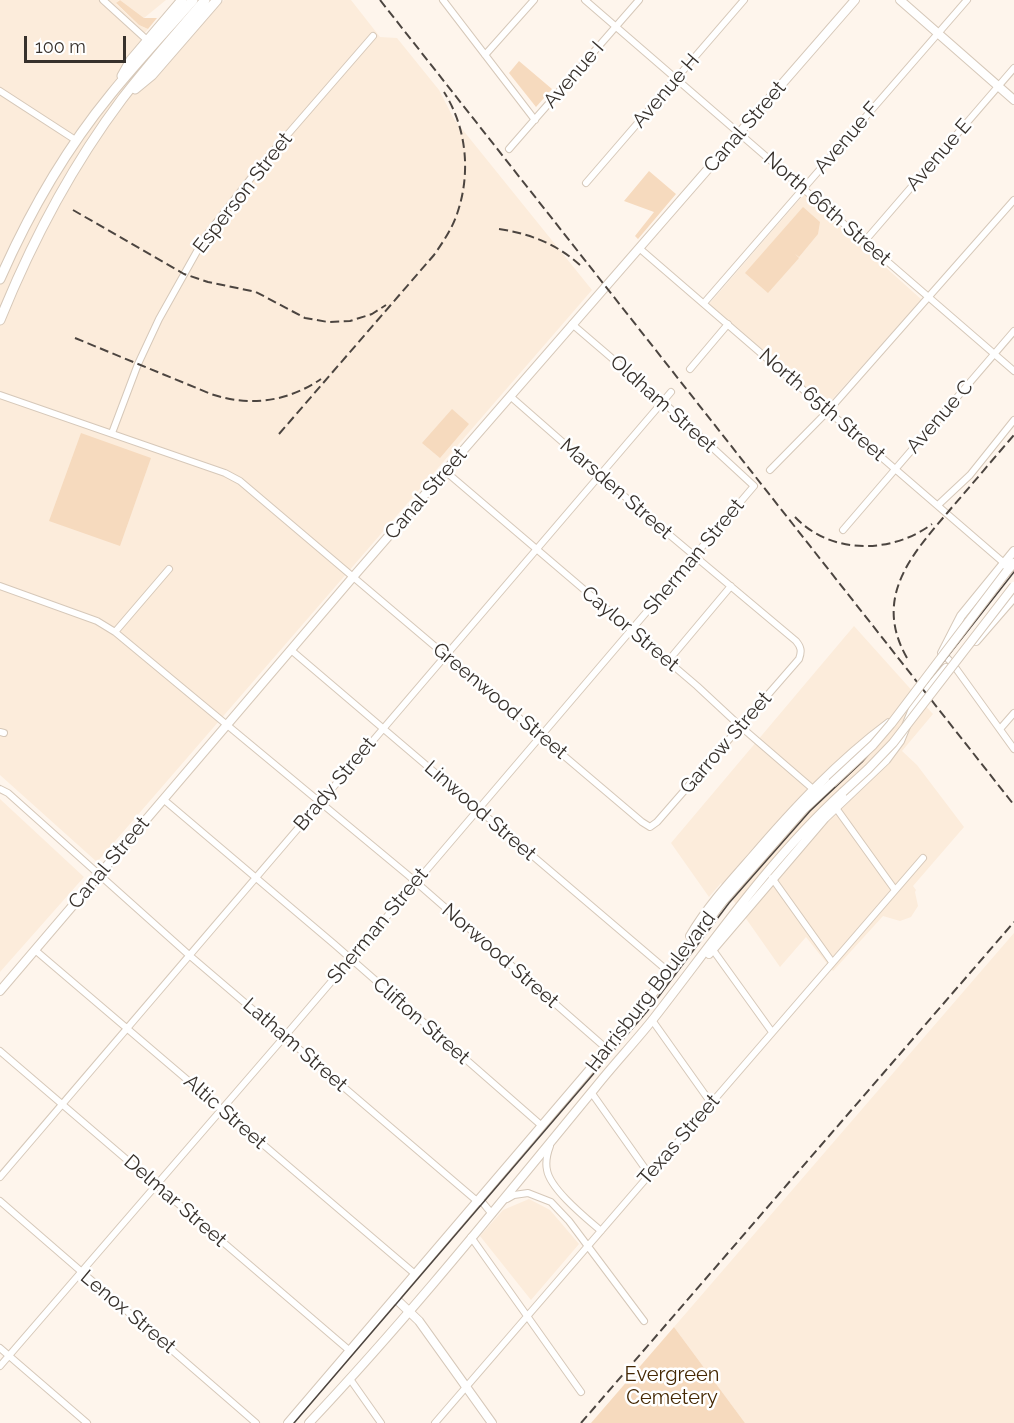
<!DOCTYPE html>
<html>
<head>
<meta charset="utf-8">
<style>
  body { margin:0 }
  #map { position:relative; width:1014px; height:1423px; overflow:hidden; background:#fef5ec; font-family:Raleway,sans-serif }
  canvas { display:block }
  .scale { position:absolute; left:24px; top:36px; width:102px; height:27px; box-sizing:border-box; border:3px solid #37312c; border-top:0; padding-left:8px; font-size:18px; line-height:21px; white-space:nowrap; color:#37312c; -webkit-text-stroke:4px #fff; paint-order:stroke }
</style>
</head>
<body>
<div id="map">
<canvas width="1014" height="1423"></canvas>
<div class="scale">100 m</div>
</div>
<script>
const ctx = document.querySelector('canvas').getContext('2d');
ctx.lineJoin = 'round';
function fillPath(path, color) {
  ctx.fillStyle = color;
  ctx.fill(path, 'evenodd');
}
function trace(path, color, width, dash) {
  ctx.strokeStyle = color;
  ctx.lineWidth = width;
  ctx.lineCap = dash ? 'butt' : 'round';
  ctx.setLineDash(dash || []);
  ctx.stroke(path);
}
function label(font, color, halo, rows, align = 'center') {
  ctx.font = font + ' Raleway,sans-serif';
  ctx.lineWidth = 5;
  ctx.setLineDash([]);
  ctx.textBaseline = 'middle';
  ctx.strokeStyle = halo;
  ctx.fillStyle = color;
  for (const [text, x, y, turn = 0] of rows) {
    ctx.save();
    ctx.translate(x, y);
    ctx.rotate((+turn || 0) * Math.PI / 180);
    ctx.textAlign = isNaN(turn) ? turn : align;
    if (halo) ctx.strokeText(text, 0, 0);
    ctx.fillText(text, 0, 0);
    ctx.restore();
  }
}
const built = new Path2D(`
  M0 0H119L116 4 139 25 148 29 140 39 164 65 224 0H351L380 37 397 38 439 90 454 119 592 290 97 862 0 775Z
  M120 0H166L144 18Z
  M804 194 922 300 827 405 709 304Z
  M854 626 933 714 902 751 917 765 964 827 913 886 916 890 915 892 918 906 911 917 900 921 883 916 833 971 806 937 780 967 721 883 709 897 671 843Z
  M0 799 84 877 0 972Z
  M1014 933V1423H745L674 1327Z
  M529 1199 550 1210 579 1244 531 1300 480 1236 503 1210Z`);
const green = new Path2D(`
  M120 0 144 18H157L148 29 139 25 116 3Z
  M519 61 552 89 536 107 509 73Z
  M649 171 676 194 638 239 635 236 654 212 624 201Z
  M803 207 820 222 818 234 799 257 795 254 799 258 768 293 745 273Z
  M452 409 469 424 440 458 422 443Z
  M81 433 151 458 120 546 49 521Z
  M674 1327 745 1423H591Z`);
const minor = new Path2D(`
  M103 0 147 40
  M443 0 535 120
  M585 0 1014 371
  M485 55 534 0
  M0 91 77 141
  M509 149 639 0
  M586 183 744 0
  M864 242 1014 68
  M639 248 1004 563
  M704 303 967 0
  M690 369 728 324
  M0 395 225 473 240 481 642 822 650 827 657 822 799 659C802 651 801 647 796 641L647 516 510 396
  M112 433 138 364 159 319 205 237 262 164 373 36
  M770 470 828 411 1014 200
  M445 471 697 686 740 726 813 789
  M938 505 970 475 1014 420
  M843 530 1014 331
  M0 586 97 621 115 632 409 876 607 1049
  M115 632 169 569
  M291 650 669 972
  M942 653 952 663 1014 749
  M668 661 731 586
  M1000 729 1014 713
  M0 732 4 733
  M0 789 8 793 189 955 477 1201 483 1203 492 1214
  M163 799 334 944 542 1126
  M836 808 895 890
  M772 878 832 962
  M35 950 415 1274
  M713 950 772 1032
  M652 1020 711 1103
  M0 1051 350 1351
  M591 1092 649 1174
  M550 1146C547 1154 545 1161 547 1170 550 1189 586 1218 601 1231
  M0 1177 671 392
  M507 1199 514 1195 528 1193 551 1202 569 1221 644 1321
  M0 1201 256 1423
  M471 1237 581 1392
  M0 1348 87 1423
  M0 1366 285 1036 754 486 663 402 572 324
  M350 1379 381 1423
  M435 1423 923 858`);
const tertiary = new Path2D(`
  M900 0 1014 100
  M0 991 353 577 855 0
  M395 1298 419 1321 492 1423`);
const secondary = new Path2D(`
  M1007 571 1014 563
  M976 641 1014 597
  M942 653 961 616 1014 551
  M690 936C707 907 730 882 752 857 794 808 838 761 889 723
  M709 954 825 818 886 760 900 741 915 704 946 668
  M288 1423 638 1013 723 901 803 810 832 783
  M309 1423C410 1316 502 1201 595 1088 614 1064 635 1042 654 1018 714 941 770 859 843 792`);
const primary = new Path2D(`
  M122 76 131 60 182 0
  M135 89 152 75 217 0
  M0 279C29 213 66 149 111 94 137 62 166 31 193 0
  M0 320C32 241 71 167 122 99 148 65 177 33 205 0`);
const tram = new Path2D(`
  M294 1423 650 1008 729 903 810 811 862 762 885 736 1014 572`);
const rail = new Path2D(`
  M380 0 1014 805
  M73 210 184 274 208 282 256 292 305 318 328 322 350 321 372 314 386 305
  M499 229C531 234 557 244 581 266
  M75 338 211 394C250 407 287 402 321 379
  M279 434 434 255C443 242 452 229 457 214 471 174 467 128 444 92
  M795 517C831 555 892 554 932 524
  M907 658C871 595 915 551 954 505 974 482 994 458 1014 435
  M581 1423 1014 922`);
const secondaryBridge = new Path2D(`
  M832 783 873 745 891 724 1007 571
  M843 792 868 769 893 743 1014 586`);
const streetNames = [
  ["Avenue I",574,75,-49],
  ["Avenue H",666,91,-49],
  ["Canal Street",745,127,-49],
  ["Avenue F",847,138,-49],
  ["Avenue E",939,155,-49],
  ["Esperson Street",243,193,-52],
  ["North 66th Street",827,209,41],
  ["Oldham Street",663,404,42],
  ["North 65th Street",822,405,41],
  ["Avenue C",940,417,-49],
  ["Marsden Street",616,489,41],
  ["Canal Street",426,494,-49],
  ["Sherman Street",694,557,-50],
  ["Caylor Street",630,629,40],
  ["Greenwood Street",500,701,40],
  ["Garrow Street",726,743,-49],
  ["Brady Street",335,784,-50],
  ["Linwood Street",480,811,41],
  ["Canal Street",109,863,-50],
  ["Sherman Street",378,926,-50],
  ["Norwood Street",500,956,41],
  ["Harrisburg Boulevard",651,992,-52],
  ["Clifton Street",421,1021,41],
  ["Latham Street",295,1045,41],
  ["Altic Street",225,1112,41],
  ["Texas Street",679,1140,-49],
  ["Delmar Street",175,1201,41],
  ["Lenox Street",128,1312,40]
];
const parkNames = [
  ["Evergreen",672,1375],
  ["Cemetery",672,1398]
];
fillPath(built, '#fcecdb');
fillPath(green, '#f6dabe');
trace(minor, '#d6c8b9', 8);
trace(tertiary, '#d6c8b9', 10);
trace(secondary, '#d6c8b9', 10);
trace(primary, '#d6c8b9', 11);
trace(minor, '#fff', 6);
trace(tertiary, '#fff', 8);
trace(secondary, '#fff', 8);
trace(primary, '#fff', 9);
trace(tram, '#4c4540', 1.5);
trace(rail, '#4c4540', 2, [9, 4.5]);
trace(secondaryBridge, '#d6c8b9', 10, []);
trace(secondaryBridge, '#fff', 8);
label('20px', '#37312c', '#fff', streetNames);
label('20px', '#452803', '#fff', parkNames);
</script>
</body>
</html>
